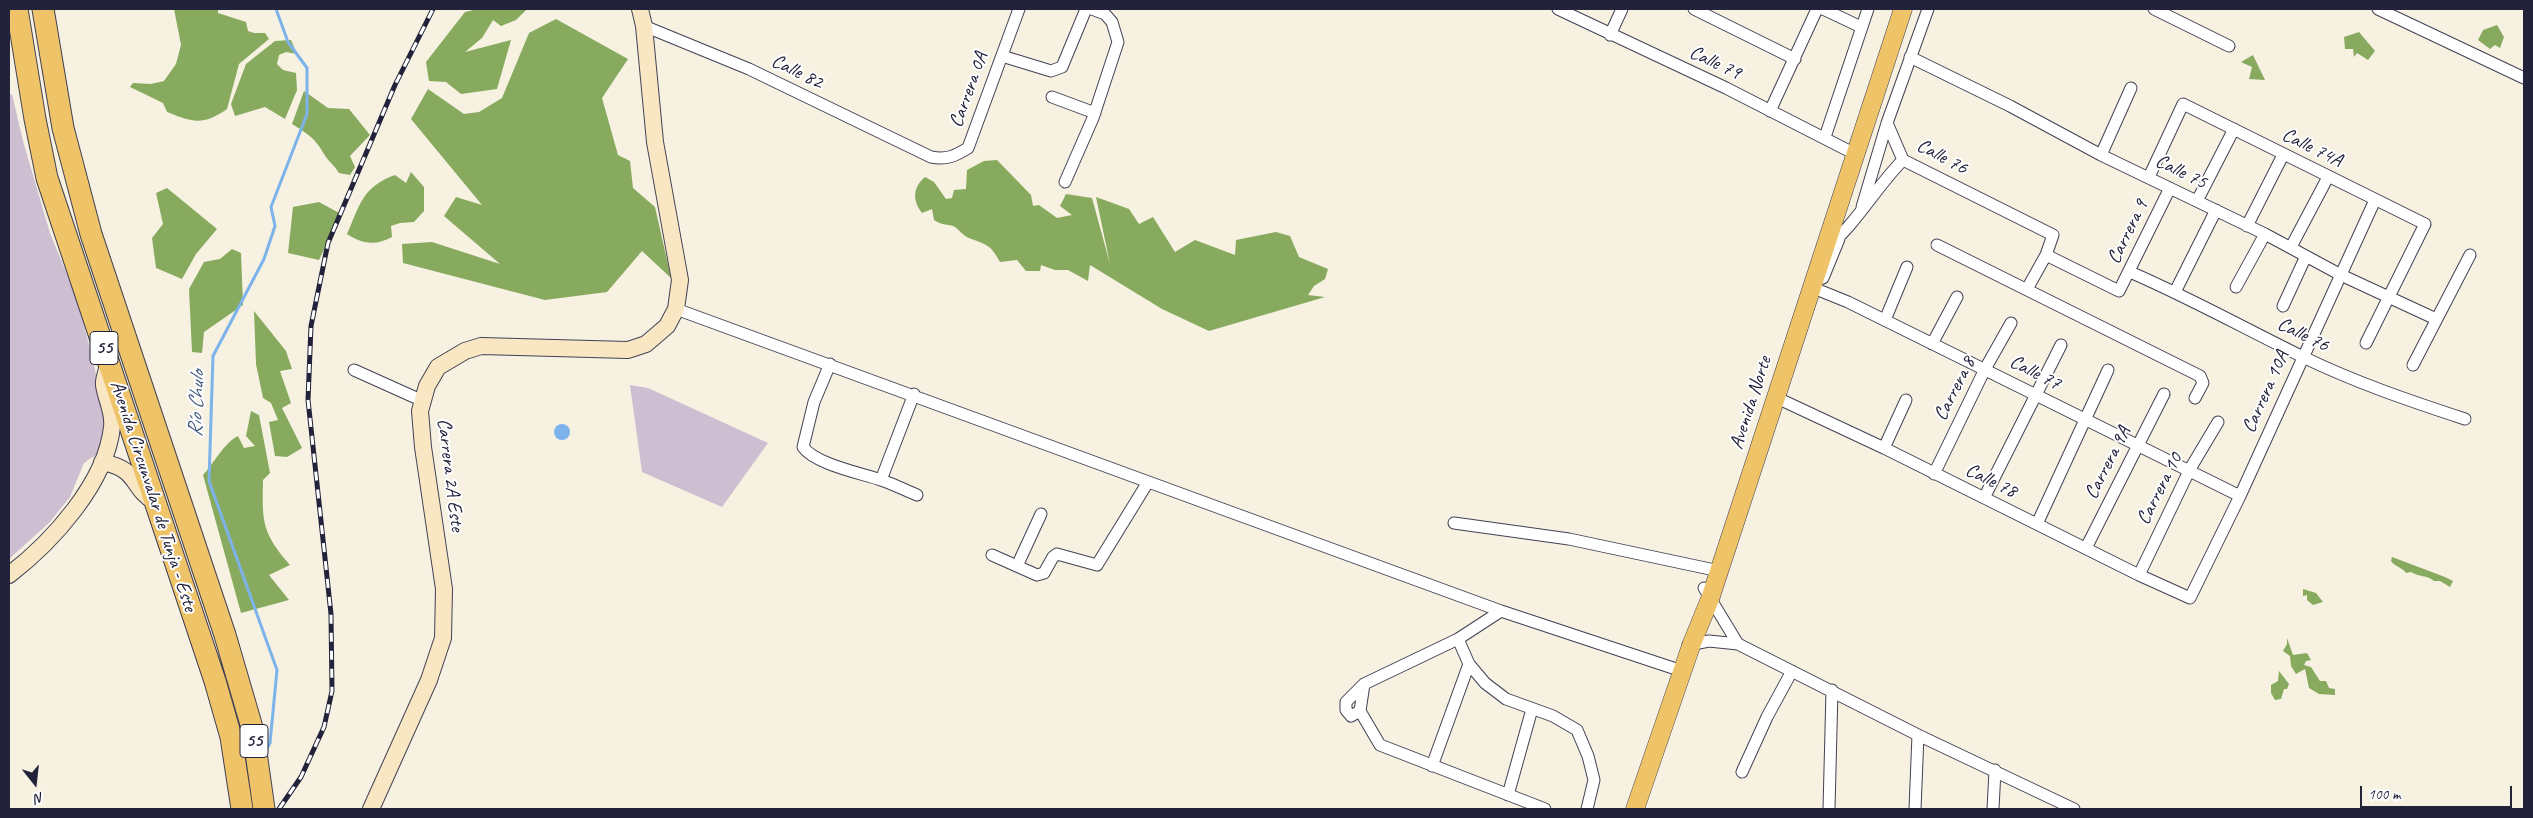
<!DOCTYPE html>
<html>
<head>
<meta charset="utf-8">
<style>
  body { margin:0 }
  #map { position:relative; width:2533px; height:818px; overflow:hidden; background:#f6f1e1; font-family:Caveat,sans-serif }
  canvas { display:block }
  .frame { position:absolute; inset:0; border:10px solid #22223b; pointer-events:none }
  .north { position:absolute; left:10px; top:758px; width:50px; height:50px; -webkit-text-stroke:4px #fff; paint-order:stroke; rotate:164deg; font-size:14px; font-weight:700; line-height:20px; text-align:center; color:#22223b }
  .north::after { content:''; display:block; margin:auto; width:18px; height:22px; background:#22223b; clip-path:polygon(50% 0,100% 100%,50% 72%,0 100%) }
  .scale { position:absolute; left:2360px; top:786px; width:152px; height:22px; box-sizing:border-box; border:2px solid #22223b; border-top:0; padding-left:6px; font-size:15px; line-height:18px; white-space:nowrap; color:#22223b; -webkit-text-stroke:4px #fff; paint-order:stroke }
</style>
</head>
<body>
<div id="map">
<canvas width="2533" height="818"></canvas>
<div class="frame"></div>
<div class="north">N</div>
<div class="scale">100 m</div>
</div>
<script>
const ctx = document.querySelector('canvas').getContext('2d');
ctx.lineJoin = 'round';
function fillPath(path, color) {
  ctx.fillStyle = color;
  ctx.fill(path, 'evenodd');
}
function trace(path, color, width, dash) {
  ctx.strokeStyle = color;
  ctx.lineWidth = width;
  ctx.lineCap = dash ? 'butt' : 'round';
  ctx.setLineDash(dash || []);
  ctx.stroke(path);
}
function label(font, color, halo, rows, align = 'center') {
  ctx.font = font + ' Caveat,sans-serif';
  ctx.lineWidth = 4;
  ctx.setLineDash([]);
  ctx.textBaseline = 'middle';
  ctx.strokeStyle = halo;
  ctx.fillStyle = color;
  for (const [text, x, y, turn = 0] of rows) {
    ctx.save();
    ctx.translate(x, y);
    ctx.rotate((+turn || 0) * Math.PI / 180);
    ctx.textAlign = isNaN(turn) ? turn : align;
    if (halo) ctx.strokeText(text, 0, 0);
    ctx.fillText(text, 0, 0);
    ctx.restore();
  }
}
const industrial = new Path2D(`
  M12 94 23 141 50 233 77 299 94 364 104 421 103 441 97 454 84 463 70 497 49 523 9 559V95Z
  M630 385 648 388 768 443 722 507 642 472Z`);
const forest = new Path2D(`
  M174 9H218V13L246 22 248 31 254 33H265L269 39 239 64 227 109C203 126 192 122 167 112L163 103 130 87 133 83 151 84 164 81 176 64 181 45Z
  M478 9H527L516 20 501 26 493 20 482 38 465 52 511 40 497 89 461 94 446 82 429 81 426 62 465 12Z
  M556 19 628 59 602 98 618 155 630 161 633 188 655 207 671 278 642 251 607 292 545 300 403 263 402 244 432 242 500 264 444 216 456 197 482 205 411 119 428 89 464 114 479 112 502 98 529 33Z
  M2497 25 2504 37 2500 48 2495 45 2490 49 2478 40 2483 30Z
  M2359 32 2375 51 2368 60 2357 53 2354 57 2353 49H2345L2344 37Z
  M291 40 297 54 286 52 279 55 277 64 283 70 296 73 297 90 285 119 265 107 235 116 231 104 246 64 275 41Z
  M2253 55 2265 80 2249 79 2252 67 2241 62Z
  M304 91 328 108 349 109 370 135 350 156 355 167 350 175 339 173C335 166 328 161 324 154 315 138 308 134 292 124Z
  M997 160 1031 195 1033 206 1039 205 1057 218 1072 215 1060 206 1066 194 1092 198 1110 264 1096 197 1129 209 1139 224 1153 217 1175 252 1195 240 1235 255 1236 240 1276 232 1290 236 1299 257 1328 269 1325 279 1314 286 1308 295 1325 297 1209 331 1162 309 1090 265 1088 281 1068 270H1055L1041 265 1040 271H1026L1017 260 1000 262C990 244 987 245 969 238 963 236 959 229 953 226 946 224 941 225 934 220L932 209 922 213C912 200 913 187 925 177L934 182 946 199 952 198 954 190 966 189 967 170 984 161Z
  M411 172 424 187V211L414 222 400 223 391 226 392 237C376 246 362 244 347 234 360 205 362 187 395 175L406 183Z
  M167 188 217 229 196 254 182 279 156 268 152 238 163 224 156 193Z
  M319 202 341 214 319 260 288 253 293 207Z
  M232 249 241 253 243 305 204 332 202 353 192 352 189 289 204 262 220 259Z
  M254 311 286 351 292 369 280 371 291 403 282 408 302 448 287 457 275 456 269 422 278 420 271 403 263 398 256 364Z
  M251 411 259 415 270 473 263 480C262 522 262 533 290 565L269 575 289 600 241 613 203 475C214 463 225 442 238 436L244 448 255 446 246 436Z
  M2392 557 2445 577 2453 581 2450 587 2440 581H2434C2427 575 2419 577 2411 572L2406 573C2402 567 2395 567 2391 561Z
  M2303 589 2316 593 2323 602 2313 605 2307 600V595L2303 596Z
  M2287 638 2293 655 2307 653 2311 660 2306 661 2304 665 2311 667 2320 681H2326L2329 688 2335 689V695L2319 694 2309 688 2305 669 2296 674 2291 666 2290 656 2283 651 2287 644Z
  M2279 671 2289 684 2287 689H2284L2281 699 2275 700 2271 693V685L2278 681Z`);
const water = new Path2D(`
  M554 432a8 8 0 1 1 16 0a8 8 0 1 1-16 0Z`);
const stream = new Path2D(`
  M265 752 270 743 277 670 209 481 213 356 264 259 275 226 271 207 307 114V68L288 42 276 9`);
const street = new Path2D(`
  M1558 9 1726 88 1855 154
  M1694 9 1795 59
  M1823 9 1861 27
  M2154 9 2229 46
  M2378 9 2524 78
  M644 26 749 69 931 157C947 160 955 156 968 148L1019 9
  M1610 35 1622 9
  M1002 56 1051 71 1062 67 1086 9
  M1910 57 2010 106 2101 155 2265 234 2341 275 2436 319
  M1052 97 1095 113
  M1770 111 1817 9
  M1887 123 1903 160 2053 235 2046 255 2027 289
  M1825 137 1868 9
  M2101 155 2131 88
  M2149 177 2183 104 2425 224 2366 343
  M1065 182 1093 118 1118 42 1112 22 1105 14 1092 9
  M2197 201 2234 129
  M1862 207 1887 123 1928 9
  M2247 226 2283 155
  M1937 245 2200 376 2203 383 2195 398
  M2291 247 2328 177
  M1825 249C1856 225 1875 188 1903 160
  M2046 255 2119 291 2170 188
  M2130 272C2188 297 2244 328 2301 356 2354 382 2410 401 2465 419
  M1823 278 1839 239
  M1811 287 1848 302 2240 496
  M2236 287 2265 234
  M2175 292 2216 210
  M2283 306 2306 256
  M676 309 1501 611 1676 669
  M1885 320 1907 267
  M1932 344 1957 297
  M830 364 814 402 803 447C815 464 860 473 881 480 893 484 905 490 917 495
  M2413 365 2470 255
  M354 370 423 401
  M1775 397 1884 448 2139 575 2190 598 2240 496 2375 200
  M1884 448 1906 400
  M1934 474 1985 369 2011 323
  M881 480 914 394
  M1984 498 2061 345
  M1454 523 1569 539 1710 569
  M2037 524 2108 370
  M2086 548 2164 394
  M992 555 1037 575 1044 573 1053 557 1057 554 1097 565 1148 482
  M1017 566 1041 514
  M2139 575 2190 469 2218 422
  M1704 588 1738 644
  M1458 639 1469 664 1485 683 1506 699 1553 716 1577 730 1588 756 1594 780 1587 809
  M1688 645 1709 641 1738 644 1918 735 2074 809
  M1364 684 1360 711 1351 716 1346 710V702L1364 684 1458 639 1501 611
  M1360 711 1380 745 1545 809
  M1432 766 1469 664
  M1742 772 1767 717 1792 671
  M1508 795 1532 709
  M1829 809 1832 690
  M1915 809 1918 735
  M1993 809 1995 770`);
const secondary = new Path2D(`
  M102 462C141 470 129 487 155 502
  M9 575C52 542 106 483 112 427 114 412 106 400 104 385 103 379 107 370 109 363
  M371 809 429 680 443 638 444 589 423 447 420 411 427 386 438 367 465 351 481 346 628 350 646 344 667 326 676 309 680 280 655 142 644 26 640 9`);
const primary = new Path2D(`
  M1635 809 1692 643 1710 599 1903 9`);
const highway = new Path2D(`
  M17 9 35 119 47 178 215 681 231 737 242 809
  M43 9 63 128 91 234 225 635 253 731 264 809`);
const rail = new Path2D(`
  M279 809 301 777 324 727 332 691 331 614 308 400 311 326 328 243 395 85 433 9`);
const shields = [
  [104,348,28],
  [254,741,28]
];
const shieldNames = [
  ["55",104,348],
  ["55",254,741]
];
const streetNames = [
  ["Calle 79",1715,63,25],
  ["Calle 82",797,72,26],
  ["Carrera 0A",969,90,-70],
  ["Calle 74A",2312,148,26],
  ["Calle 76",1942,157,28],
  ["Calle 75",2181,172,26],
  ["Carrera 9",2128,232,-64],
  ["Calle 76",2303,335,26],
  ["Calle 77",2035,373,27],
  ["Carrera 8",1955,389,-63],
  ["Carrera 10A",2266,392,-66],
  ["Avenida Norte",1751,403,-72],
  ["Carrera 9A",2108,463,-63],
  ["Carrera 2A Este",450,475,83],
  ["Calle 78",1991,481,26],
  ["Carrera 10",2160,489,-63],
  ["Avenida Circunvalar de Tunja - Este",153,496,72]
];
const waterNames = [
  ["Río Chulo",197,404,-88]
];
fillPath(industrial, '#cebed2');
fillPath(forest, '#87aa5e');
fillPath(water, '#7db3eb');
trace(stream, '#7db3eb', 3);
trace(street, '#424154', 13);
trace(secondary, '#424154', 18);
trace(primary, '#424154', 19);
trace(highway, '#424154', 23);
trace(street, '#fff', 11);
trace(secondary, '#f9e7c3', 16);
trace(primary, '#efc469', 18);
trace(highway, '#efc469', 21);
trace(rail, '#22223b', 5);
trace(rail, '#fff', 3, [9]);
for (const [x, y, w] of shields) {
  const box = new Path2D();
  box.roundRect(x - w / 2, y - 16.5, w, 33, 4);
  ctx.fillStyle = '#fff';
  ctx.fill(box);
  trace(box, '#22223b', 1);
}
label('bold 19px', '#22223b', null, shieldNames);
label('20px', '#22223b', '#fff', streetNames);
label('italic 21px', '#465c81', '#fff', waterNames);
</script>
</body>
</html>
